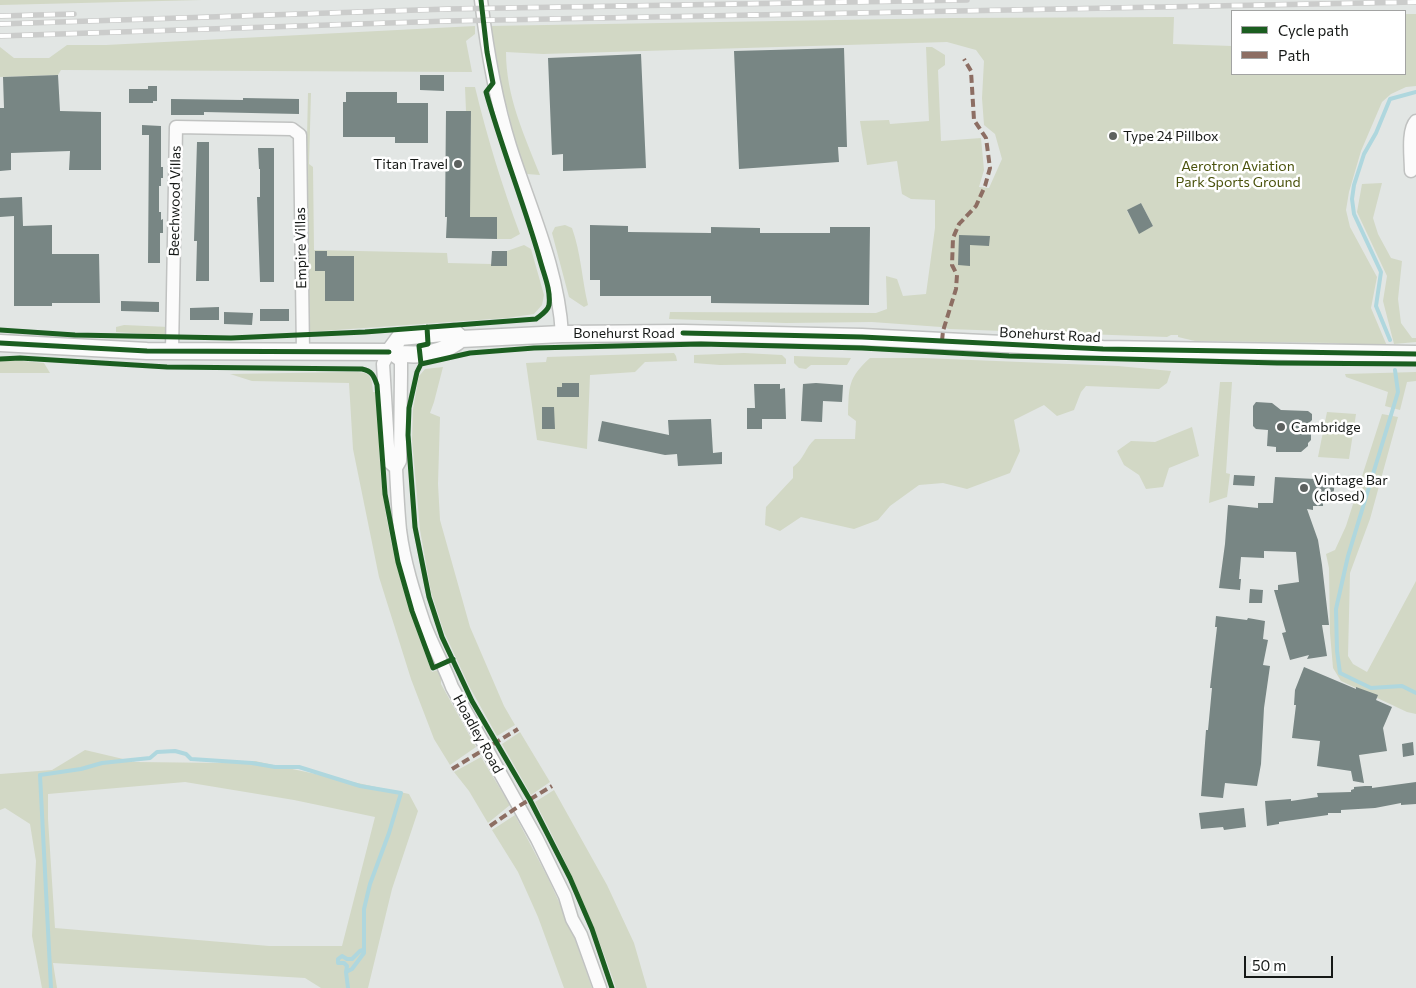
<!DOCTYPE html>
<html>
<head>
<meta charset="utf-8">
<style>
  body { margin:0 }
  #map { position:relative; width:1416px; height:988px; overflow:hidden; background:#e2e6e4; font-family:Commissioner,sans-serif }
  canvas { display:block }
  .legend { position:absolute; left:1231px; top:10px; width:175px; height:65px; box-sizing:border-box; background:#fff; border:1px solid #a2a3a2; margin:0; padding:6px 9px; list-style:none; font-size:15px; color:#161917 }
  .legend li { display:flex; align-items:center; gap:10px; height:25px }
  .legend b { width:25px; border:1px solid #a2a3a2 }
  .scale { position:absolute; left:1244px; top:956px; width:89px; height:22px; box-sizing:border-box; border:2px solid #161917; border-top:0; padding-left:6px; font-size:15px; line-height:18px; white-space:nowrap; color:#161917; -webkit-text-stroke:4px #fff; paint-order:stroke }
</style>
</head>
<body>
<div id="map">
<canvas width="1416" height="988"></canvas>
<ul class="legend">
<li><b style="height:6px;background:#1b5e20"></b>Cycle path</li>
<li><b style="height:6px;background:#8d6e63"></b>Path</li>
</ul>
<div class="scale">50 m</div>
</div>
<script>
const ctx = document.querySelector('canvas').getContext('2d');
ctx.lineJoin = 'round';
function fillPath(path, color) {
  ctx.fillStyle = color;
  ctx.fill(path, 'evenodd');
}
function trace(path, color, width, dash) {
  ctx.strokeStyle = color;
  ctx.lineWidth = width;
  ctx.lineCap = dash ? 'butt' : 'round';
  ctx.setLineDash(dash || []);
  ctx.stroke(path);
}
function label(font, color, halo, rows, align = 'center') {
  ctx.font = font + ' Commissioner,sans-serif';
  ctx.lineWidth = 5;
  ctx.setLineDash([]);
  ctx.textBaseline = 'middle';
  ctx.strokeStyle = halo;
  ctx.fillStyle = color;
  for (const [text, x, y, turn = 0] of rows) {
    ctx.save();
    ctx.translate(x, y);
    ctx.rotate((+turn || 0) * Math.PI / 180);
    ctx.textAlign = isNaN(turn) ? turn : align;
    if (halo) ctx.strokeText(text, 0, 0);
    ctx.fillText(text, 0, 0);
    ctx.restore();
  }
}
const green = new Path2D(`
  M0 0H202L0 5Z
  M1405 14H1416V86L1406 87 1391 94 1382 102 1361 151 1349 192 1346 210 1350 227 1377 277 1371 308 1387 346 1370 347 1333 343 1195 341 1178 337V335H1171L1167 337 949 329 941 327 872 322 786 323 669 319 670 312 876 313 887 309 886 276 897 279 903 296 926 294 935 228V200L911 199 902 194 897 161 867 165 860 121 889 120 890 124 929 121 926 47H932L945 55V65L938 70 941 141 981 138 984 170 979 187 989 188 1002 159 995 134 984 125 982 98 984 61 976 50 947 42 543 54 506 52C506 96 524 135 540 175L527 174 518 155 508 111 497 76 488 26 953 18 1174 17 1173 44 1232 46V74H1405ZM1141 203 1153 226 1139 233 1127 211Z
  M475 26V34L466 41 472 72 61 70 58 75 0 77V47L14 58H49L67 45H106Z
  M465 87H475C487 137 502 186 520 234L511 239H497V217H469L471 111H466Z
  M308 93H311L309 164 313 167 314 250 447 253 448 263 491 264 507 266V251L524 245 531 249 544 295 542 305 534 314 507 318 307 332 306 183Z
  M1382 183 1373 218 1378 234 1391 258 1402 261 1398 299 1401 323 1412 338H1416V342L1394 344 1383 301 1387 276 1357 212 1362 184Z
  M565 225 572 228C581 253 582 280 588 305L584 307 569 297 552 233 555 227Z
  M124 325 169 327 166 335 116 332V327Z
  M674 353 676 356 677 361 645 362 635 372 590 375 587 449 537 440 526 363 546 362 547 357Z
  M744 353 782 355 786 359V364L720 365 694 363V355Z
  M794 356 851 358 847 365H811L806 369 799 368 794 363Z
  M870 358H923L1118 366 1171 371 1167 383 1159 389 1086 386 1081 392 1074 410 1057 416 1044 405 1014 420 1020 451 1010 473 967 489 943 483 919 485 890 506 878 520 854 529 801 517 780 531 765 525 766 507 793 478V467C805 458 804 449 815 439H855L856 421 848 415C849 386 848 378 870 358Z
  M0 359 44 363 50 373H0Z
  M443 367 434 402 430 413 440 417 438 484 440 520 470 627 504 706 515 725 497 736 469 686 444 632 431 592 420 530 412 440 413 409 419 376 425 369Z
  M348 372C367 372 372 371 373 392H376L377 399C379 431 379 464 383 495 391 556 410 615 432 672L441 669V684L476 747 450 765 434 739 411 679 379 577 353 449 349 383 252 381 230 374Z
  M1416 372V381L1407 382 1400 410 1385 406 1388 392 1346 377 1345 374Z
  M1220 382H1232L1226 473 1230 474 1227 497 1209 503Z
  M1327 412 1356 414 1349 459 1318 457Z
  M1382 414 1398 417 1370 519 1350 573 1348 656 1353 664 1367 672 1416 581V714L1407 712 1341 681 1333 668 1330 633 1329 568 1326 554 1335 550 1346 526Z
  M1192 427 1199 456 1169 468 1163 487 1146 489 1139 475 1124 465 1117 451 1131 441 1155 442Z
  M520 732 550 782 531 795 502 744Z
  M85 750 136 762 224 763 255 761 409 794 418 811 392 889 368 988H321L305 978 53 963 57 988H42L32 936 36 861 30 824 5 808 0 810V774L52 770ZM185 782 294 800 375 817 342 946H269L55 928 48 819V794Z
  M481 757 510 805 488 823 469 791 454 772Z
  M554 790 607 885 634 943 647 988H616C594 923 567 862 535 802Z
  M515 815 548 878 571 928 592 988H564L538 917 518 872 492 830Z`);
const stream = new Path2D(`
  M1390 340 1376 306 1381 272 1354 214 1352 199 1354 185 1364 154 1376 133 1390 99 1416 92
  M1395 370 1398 392 1348 556 1336 609 1337 651 1340 673 1371 688 1402 686 1416 693
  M346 972 348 988
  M51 988 40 775 81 769 102 763 150 758 157 752 175 751 186 754 191 759 252 763 275 767H299L360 786 401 793 389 833 370 884 364 909V953L352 969 346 972 347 966 344 963H338V959L342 956 347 959H352L360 951 363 950`);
const building = new Path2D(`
  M844 48 847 147H838L839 162 739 169 734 51Z
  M641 54 646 168 563 171V154L552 155 548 58Z
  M58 75 60 111 101 112V170H69L70 151 11 153V170L0 171V108H4L3 77Z
  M420 75H444V91L420 90Z
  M148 86H157V101H153V103H129V89H148Z
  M346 92H397V103H428V143H395V137H343V102H346Z
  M243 98 299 99V114L204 112V115H171V99L243 100Z
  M446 111H471L470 217H497V239L446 238 447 217H445Z
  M142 125 161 126V167H163V178H161V186H159V212H161V220L163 219V233H160V263H148L149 135H142Z
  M197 142H209V281H196L197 241H194Z
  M258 148H274V282H260L257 197H260V169H259Z
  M22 197 23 226 52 225V254H99L100 303H52V306H14V216L0 217V198Z
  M1141 203 1153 226 1139 234 1127 210Z
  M590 225 628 226V232L711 233V227L760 228V233H830V227H870L869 305 711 303V296H600V280H590Z
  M959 235 990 236 989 246 970 245V266L958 265Z
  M315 251H327V256H354V301H325V271H315Z
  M492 251H507V266H491Z
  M121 301 159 302V312L121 311Z
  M219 307V320H190V308Z
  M260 309H289V321H260Z
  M224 312 253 313 252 325 224 324Z
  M562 383H579V397H557V387H562Z
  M816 383 843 385 842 402 823 401 822 422 801 421 803 384Z
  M754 384H780V389L785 388 786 419H762V429H747V408H755Z
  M1256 402 1272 403 1281 410 1308 411 1312 414V420L1309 423 1308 432 1311 434V440L1308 443V446L1301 452H1276V447L1267 446 1268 430 1256 429 1253 426V406Z
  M542 407H554L555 429H542Z
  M711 419 713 453 722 452V464L678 466 677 454 665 455 598 441 602 421 669 435 668 420Z
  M1234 475 1255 476 1254 486 1233 485Z
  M1275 477 1335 480 1333 499H1323V506H1313V510L1307 509 1318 540 1322 565 1329 625H1322L1327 656 1307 659 1309 655 1290 660 1282 633 1286 632 1274 590H1278V585L1299 582 1296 552 1264 551V558L1241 557 1239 579H1241L1240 590 1219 588 1225 544 1228 505 1258 508V503H1273Z
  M1250 589 1263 590 1262 603H1249Z
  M1216 616 1247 620 1248 618 1265 621 1263 639 1268 640 1263 665 1270 666 1264 708 1261 764 1257 786 1225 783 1223 798 1201 796 1206 730H1208L1212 688H1210L1217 627H1215Z
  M1304 667 1356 689V687L1378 695 1376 700 1392 707 1383 728 1387 751 1359 755 1364 783 1353 781 1351 771 1317 766 1320 741 1292 738 1296 705H1294L1295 690Z
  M1413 742 1414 755 1403 757 1402 744Z
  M1416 782V804L1401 805V803L1375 808 1341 810V813H1328V815L1279 822V824L1267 826 1265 801 1291 799V801L1318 797 1317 793 1351 792V790L1354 789V787L1365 786H1372V788Z
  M1244 808 1246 827 1224 830 1223 827 1201 829 1199 813Z`);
const minor = new Path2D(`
  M481 0C487 50 495 98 510 146 530 209 558 267 562 334
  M1411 171C1411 158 1407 130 1416 121
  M172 351 176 127 292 129 300 135 303 352
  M396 468 400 461 401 374V361L389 352 383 364 389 462 396 468C397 489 398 509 400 530 404 562 414 593 424 623 432 645 444 665 452 687L537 839 565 896 572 919 581 935 600 988`);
const major = new Path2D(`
  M0 343 147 351 389 352C415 357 440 356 461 339L562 334 683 333 862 337 1103 349 1416 354
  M389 352 400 337 454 332 461 339`);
const rail = new Path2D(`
  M0 16 74 14
  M0 24 448 9 967 0
  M0 36 448 21 1416 2`);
const quiet = new Path2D(`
  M942 341 943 331 956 289 957 275 952 265 953 238 959 224 976 206 985 186 990 168 986 138 974 120 971 71 964 59
  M452 769 518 729
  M490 826 519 806 552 786`);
const cycleway = new Path2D(`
  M427 327 428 344 419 346 421 364 417 372 409 408 408 435 415 527 429 597 442 637 472 701 530 800 570 878 592 929 612 988
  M0 330 75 335 231 338 365 332 536 319C541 315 548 311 549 305 551 290 544 275 540 260 524 204 502 149 486 92L493 83 487 52 481 0
  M683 333 862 337 1103 349 1416 354
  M0 343 147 351 389 352
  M0 359 20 358 167 367 362 369C372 371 374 376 377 385L385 494 398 562 412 611 433 668 453 659
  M421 364 470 353 534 348 701 344 862 348 1009 356 1277 363 1416 364`);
const markers = [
  [1113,136,5,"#5d615f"],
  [458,164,5,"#5d615f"],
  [1281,427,5,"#5d615f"],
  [1304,488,5,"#5d615f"]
];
const poiNames = [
  ["Type 24 Pillbox",1123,136],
  ["Titan Travel",448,164,"right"],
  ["Cambridge",1291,427],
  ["Vintage Bar",1314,480],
  ["(closed)",1314,496]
];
const parkNames = [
  ["Aerotron Aviation",1238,166],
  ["Park Sports Ground",1238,182]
];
const streetNames = [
  ["Beechwood Villas",175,201,-89],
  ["Empire Villas",301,248,-91],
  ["Bonehurst Road",624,333],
  ["Bonehurst Road",1050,335,3],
  ["Hoadley Road",478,734,61]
];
fillPath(green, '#d2d8c5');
trace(stream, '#afd7de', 4);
fillPath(building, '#788684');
trace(minor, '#c0c2c1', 15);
trace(major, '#c0c2c1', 19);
trace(minor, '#fbfbfb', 12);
trace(major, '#fbfbfb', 16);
trace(rail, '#cbcccb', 5.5);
trace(rail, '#fff', 4, [11]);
trace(quiet, '#8d6e63', 4, [8, 4]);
trace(cycleway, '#1b5e20', 5);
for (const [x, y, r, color] of markers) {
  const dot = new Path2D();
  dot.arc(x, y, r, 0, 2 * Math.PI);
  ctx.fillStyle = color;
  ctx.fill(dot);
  trace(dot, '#fff', 2);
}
label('14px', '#161917', '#fff', poiNames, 'left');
label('14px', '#4a520c', '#fff', parkNames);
label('14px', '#161917', '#fff', streetNames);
</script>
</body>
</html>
